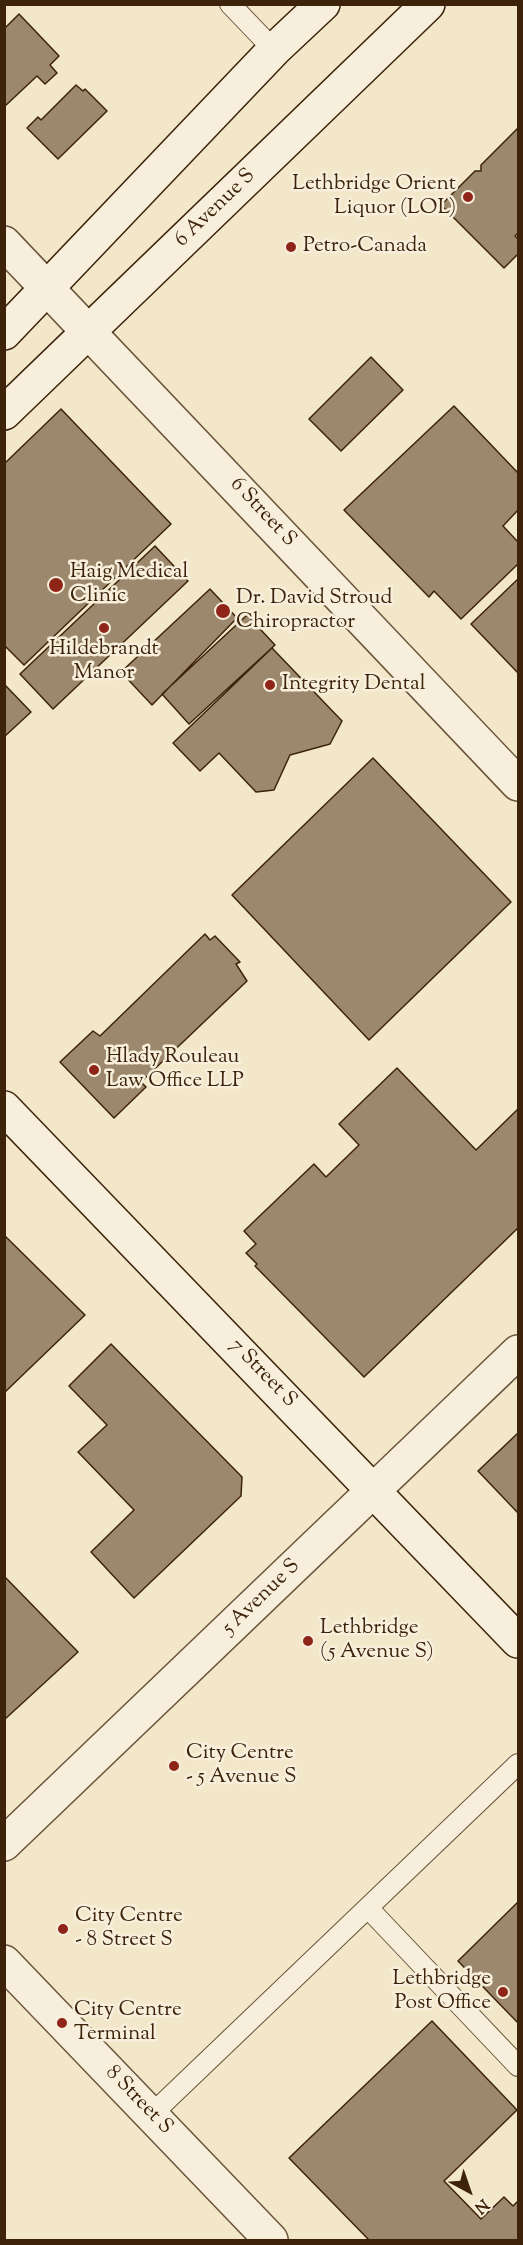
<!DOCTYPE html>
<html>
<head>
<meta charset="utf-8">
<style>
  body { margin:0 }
  #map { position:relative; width:523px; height:2245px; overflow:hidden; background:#f3e7c9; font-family:"Sorts Mill Goudy",serif }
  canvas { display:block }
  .frame { position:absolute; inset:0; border:6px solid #3d230a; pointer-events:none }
  .north { position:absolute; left:439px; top:2161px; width:60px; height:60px; -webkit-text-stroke:4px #f7efdc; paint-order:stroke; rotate:140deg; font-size:16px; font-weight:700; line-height:24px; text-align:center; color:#3d230a }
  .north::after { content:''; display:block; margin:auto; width:21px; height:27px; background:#3d230a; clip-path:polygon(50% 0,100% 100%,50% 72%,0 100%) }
</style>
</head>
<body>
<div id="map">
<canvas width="523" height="2245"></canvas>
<div class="frame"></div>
<div class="north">N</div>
</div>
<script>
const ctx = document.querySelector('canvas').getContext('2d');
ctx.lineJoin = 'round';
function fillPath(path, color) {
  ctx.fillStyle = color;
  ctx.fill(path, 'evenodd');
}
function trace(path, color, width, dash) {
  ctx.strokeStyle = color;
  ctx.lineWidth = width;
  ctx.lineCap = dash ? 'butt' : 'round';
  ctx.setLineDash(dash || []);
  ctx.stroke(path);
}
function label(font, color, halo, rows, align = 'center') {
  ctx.font = font + ' "Sorts Mill Goudy",serif';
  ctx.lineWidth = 5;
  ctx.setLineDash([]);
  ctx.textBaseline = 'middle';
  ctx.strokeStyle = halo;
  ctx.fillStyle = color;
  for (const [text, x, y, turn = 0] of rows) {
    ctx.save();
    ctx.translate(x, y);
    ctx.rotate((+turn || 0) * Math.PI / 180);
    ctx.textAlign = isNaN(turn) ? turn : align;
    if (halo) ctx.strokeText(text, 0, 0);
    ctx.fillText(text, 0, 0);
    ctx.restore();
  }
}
const building = new Path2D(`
  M19 14 59 56 50 65 57 73 45 84 37 76 4 107V29Z
  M76 85 83 91 85 89 107 111 58 159 27 128 38 117 41 120Z
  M518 128V233L515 236 518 239V254L504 268 441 205 475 171H481V165Z
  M371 357 403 390 341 451 309 419Z
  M454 406 518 473V510L503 526 518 542V564L461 619 434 591 429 597 344 510Z
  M61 409 171 524 24 665 4 645V464Z
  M155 546 188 581 53 709 20 674Z
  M518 579V673L471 624Z
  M210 589 237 618 152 705 121 672Z
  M247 615 275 645 189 724 162 694Z
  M272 648 342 721 330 744 290 755 274 790 256 792 219 753 200 771 173 743Z
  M4 684 31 712 4 737Z
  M373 758 511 902 369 1040 232 895Z
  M205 934 210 940 215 936 240 962 236 964 247 981 141 1082 146 1087 114 1118 60 1062 93 1031 100 1036Z
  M397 1068 476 1150 518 1109V1228L364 1377 255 1266 257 1264 246 1253 256 1244 244 1231 314 1164 326 1177 359 1145 339 1124Z
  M4 1235 85 1315 4 1393Z
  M111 1344 242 1477 241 1496 134 1598 91 1552 134 1510 78 1452 107 1425 69 1386Z
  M518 1433V1513L478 1471Z
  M4 1576 78 1652 4 1720Z
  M518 1902V2023L458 1961Z
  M432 2021 517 2110 444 2181 481 2219 504 2197 513 2206 518 2201V2240H369L289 2158Z`);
const lane = new Path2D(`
  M230 4 274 50
  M368 1908 518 2066
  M151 2115 518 1764`);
const street = new Path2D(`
  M4 243 518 784
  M4 1844 518 1352
  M4 1962 271 2240`);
const secondary = new Path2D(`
  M4 333 274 50 323 4
  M4 413 428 4
  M4 1108 518 1641`);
const markers = [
  [468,197,6,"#8f2418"],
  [291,247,6,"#8f2418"],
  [56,585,8,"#8f2418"],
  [223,611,8,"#8f2418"],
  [104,628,6,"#8f2418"],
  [270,685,6,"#8f2418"],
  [94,1070,6,"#8f2418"],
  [308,1641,6,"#8f2418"],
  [174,1766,6,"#8f2418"],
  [63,1929,6,"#8f2418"],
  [503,1992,6,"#8f2418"],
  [62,2023,6,"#8f2418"]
];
const poiNames = [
  ["Lethbridge Orient",456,185,"right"],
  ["Liquor (LOL)",456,209,"right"],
  ["Petro-Canada",303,247],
  ["Haig Medical",70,573],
  ["Clinic",70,597],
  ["Dr. David Stroud",236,599],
  ["Chiropractor",236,623],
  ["Hildebrandt",104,650,"center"],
  ["Manor",104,674,"center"],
  ["Integrity Dental",282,685],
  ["Hlady Rouleau",106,1058],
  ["Law Office LLP",106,1082],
  ["Lethbridge",320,1629],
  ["(5 Avenue S)",320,1653],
  ["City Centre",186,1754],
  ["- 5 Avenue S",186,1778],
  ["City Centre",75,1917],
  ["- 8 Street S",75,1941],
  ["Lethbridge",491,1980,"right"],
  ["Post Office",491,2004,"right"],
  ["City Centre",74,2011],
  ["Terminal",74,2035]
];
const streetNames = [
  ["6 Avenue S",216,209,-44],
  ["6 Street S",262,513,47],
  ["7 Street S",262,1374,46],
  ["5 Avenue S",262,1598,-44],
  ["8 Street S",138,2101,46]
];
fillPath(building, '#9c896d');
trace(building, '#3d230a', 1.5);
trace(lane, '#6a543a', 22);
trace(street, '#6a543a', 36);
trace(secondary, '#3d230a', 36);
trace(lane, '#f7efdc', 20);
trace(street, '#f7efdc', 33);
trace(secondary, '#f7efdc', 33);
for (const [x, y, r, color] of markers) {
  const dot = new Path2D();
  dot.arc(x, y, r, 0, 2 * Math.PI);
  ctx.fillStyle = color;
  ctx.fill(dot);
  trace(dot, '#f7efdc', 2);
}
label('21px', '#3d230a', '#f7efdc', poiNames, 'left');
label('21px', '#3d230a', '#f7efdc', streetNames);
</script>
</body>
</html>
